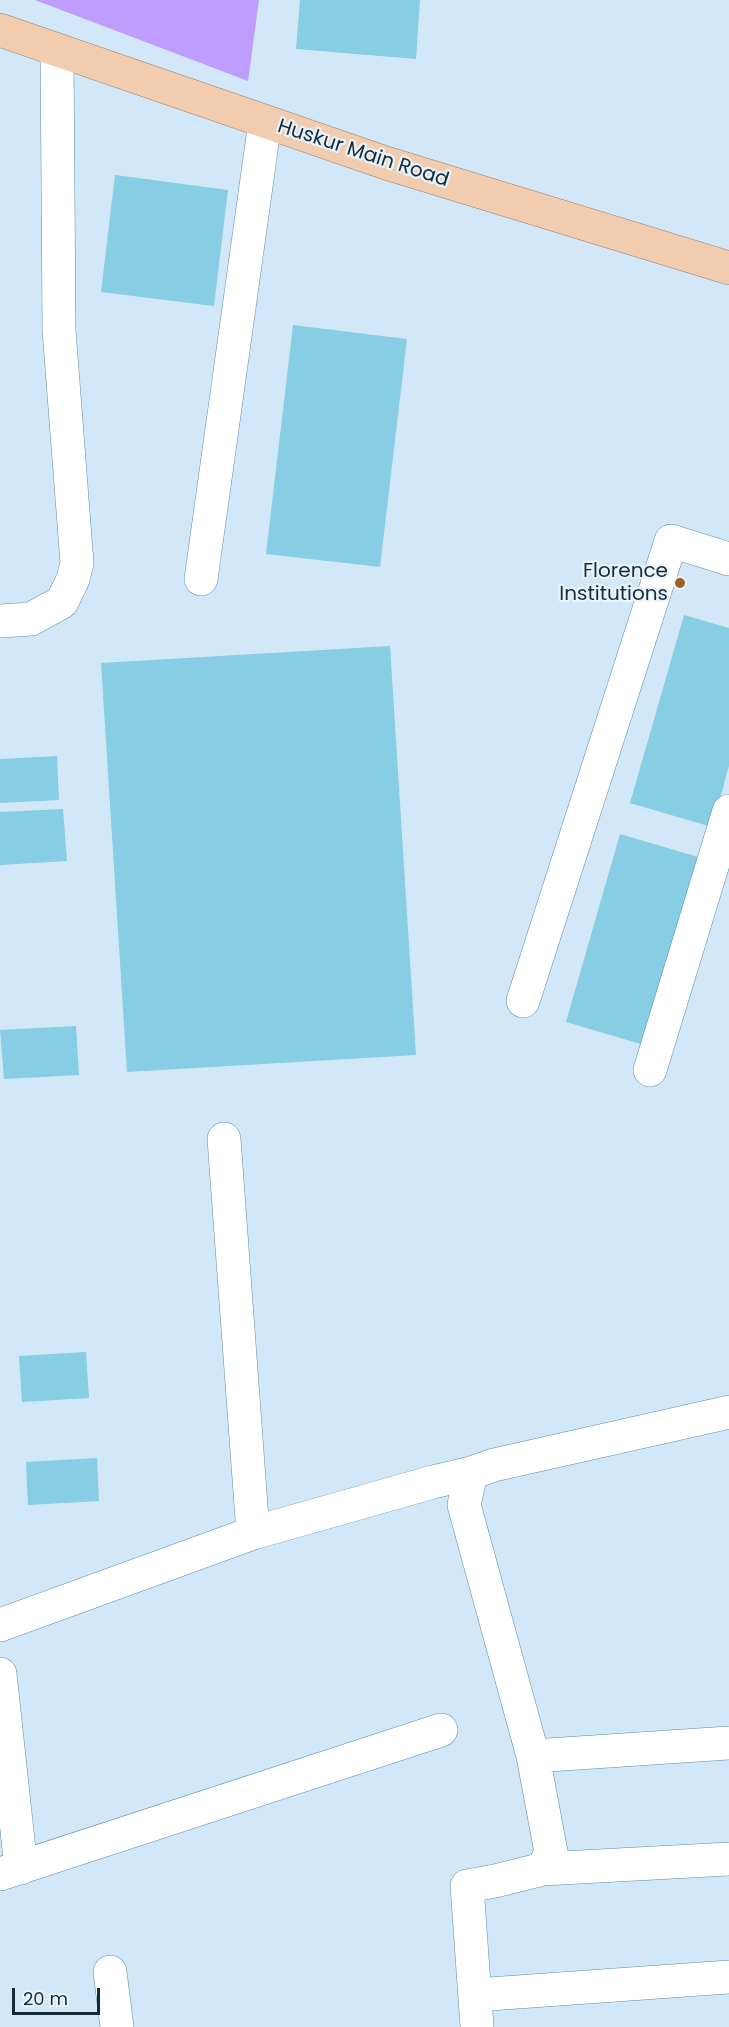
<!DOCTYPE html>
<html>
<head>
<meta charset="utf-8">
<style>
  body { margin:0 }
  #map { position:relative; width:729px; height:2027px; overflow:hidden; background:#d2e7f7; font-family:Poppins,sans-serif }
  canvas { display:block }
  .scale { position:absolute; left:12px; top:1988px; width:88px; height:27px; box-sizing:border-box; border:3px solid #162b3a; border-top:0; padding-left:8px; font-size:18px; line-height:21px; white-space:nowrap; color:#162b3a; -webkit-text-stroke:4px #e8f3fb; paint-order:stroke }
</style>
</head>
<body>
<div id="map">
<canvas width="729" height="2027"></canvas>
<div class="scale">20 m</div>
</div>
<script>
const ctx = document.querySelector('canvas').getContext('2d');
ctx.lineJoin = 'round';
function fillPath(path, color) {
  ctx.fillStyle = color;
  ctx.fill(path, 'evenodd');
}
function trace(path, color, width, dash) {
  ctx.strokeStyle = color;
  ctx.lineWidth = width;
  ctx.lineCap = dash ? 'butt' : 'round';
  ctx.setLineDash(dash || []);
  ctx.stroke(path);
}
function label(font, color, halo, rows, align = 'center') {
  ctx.font = font + ' Poppins,sans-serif';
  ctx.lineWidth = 4.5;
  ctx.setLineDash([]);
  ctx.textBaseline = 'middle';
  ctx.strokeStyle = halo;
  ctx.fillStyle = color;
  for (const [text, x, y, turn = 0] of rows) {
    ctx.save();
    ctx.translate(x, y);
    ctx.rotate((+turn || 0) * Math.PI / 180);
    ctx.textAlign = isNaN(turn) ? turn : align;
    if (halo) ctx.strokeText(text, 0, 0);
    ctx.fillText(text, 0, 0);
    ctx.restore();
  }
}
const green = new Path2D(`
  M35 0H259L248 81Z`);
const building = new Path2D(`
  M300 0H420L416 59 296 49Z
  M115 175 228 190 214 306 101 292Z
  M293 325 407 339 380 567 266 554Z
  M684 615 729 628V766L712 827 630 803Z
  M390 646 416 1055 127 1072 101 663Z
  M57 756 59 800 0 803V759Z
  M63 809 67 861 0 865V812Z
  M620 834 705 859 651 1047 566 1022Z
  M76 1026 79 1075 4 1079 0 1030Z
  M86 1352 89 1398 22 1402 19 1356Z
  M97 1458 99 1501 28 1505 26 1462Z`);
const minor = new Path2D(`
  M201 579 265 122
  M0 621 31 619 62 602 73 579 77 563 59 330 57 50
  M523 1001 671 541 729 559
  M650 1070 729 811
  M224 1139 253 1533
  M0 1625 253 1533 433 1482 471 1473
  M0 1674 21 1868
  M533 1756 729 1743
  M543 1869 729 1859
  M0 1874 441 1730
  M110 1972 117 2027
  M475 1995 729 1977
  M477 2027 467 1886 495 1881 543 1869 551 1852 533 1756 464 1505 471 1473 494 1465 729 1412`);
const major = new Path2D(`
  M0 30 386 163 729 268`);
const markers = [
  [680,583,6,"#a06128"]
];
const streetNames = [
  ["Huskur Main Road",363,154,18]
];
const poiNames = [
  ["Florence",668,572],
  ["Institutions",668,595]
];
fillPath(green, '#bf9dfe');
fillPath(building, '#87cde3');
trace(minor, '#5a8eb1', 34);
trace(major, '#9e7e63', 34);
trace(minor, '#fff', 33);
trace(major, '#f1ccaf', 33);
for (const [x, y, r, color] of markers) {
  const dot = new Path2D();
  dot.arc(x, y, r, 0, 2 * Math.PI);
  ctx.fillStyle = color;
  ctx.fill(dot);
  trace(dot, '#e8f3fb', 2);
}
label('20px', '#162b3a', '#e8f3fb', streetNames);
label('20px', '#162b3a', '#e8f3fb', poiNames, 'right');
</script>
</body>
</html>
